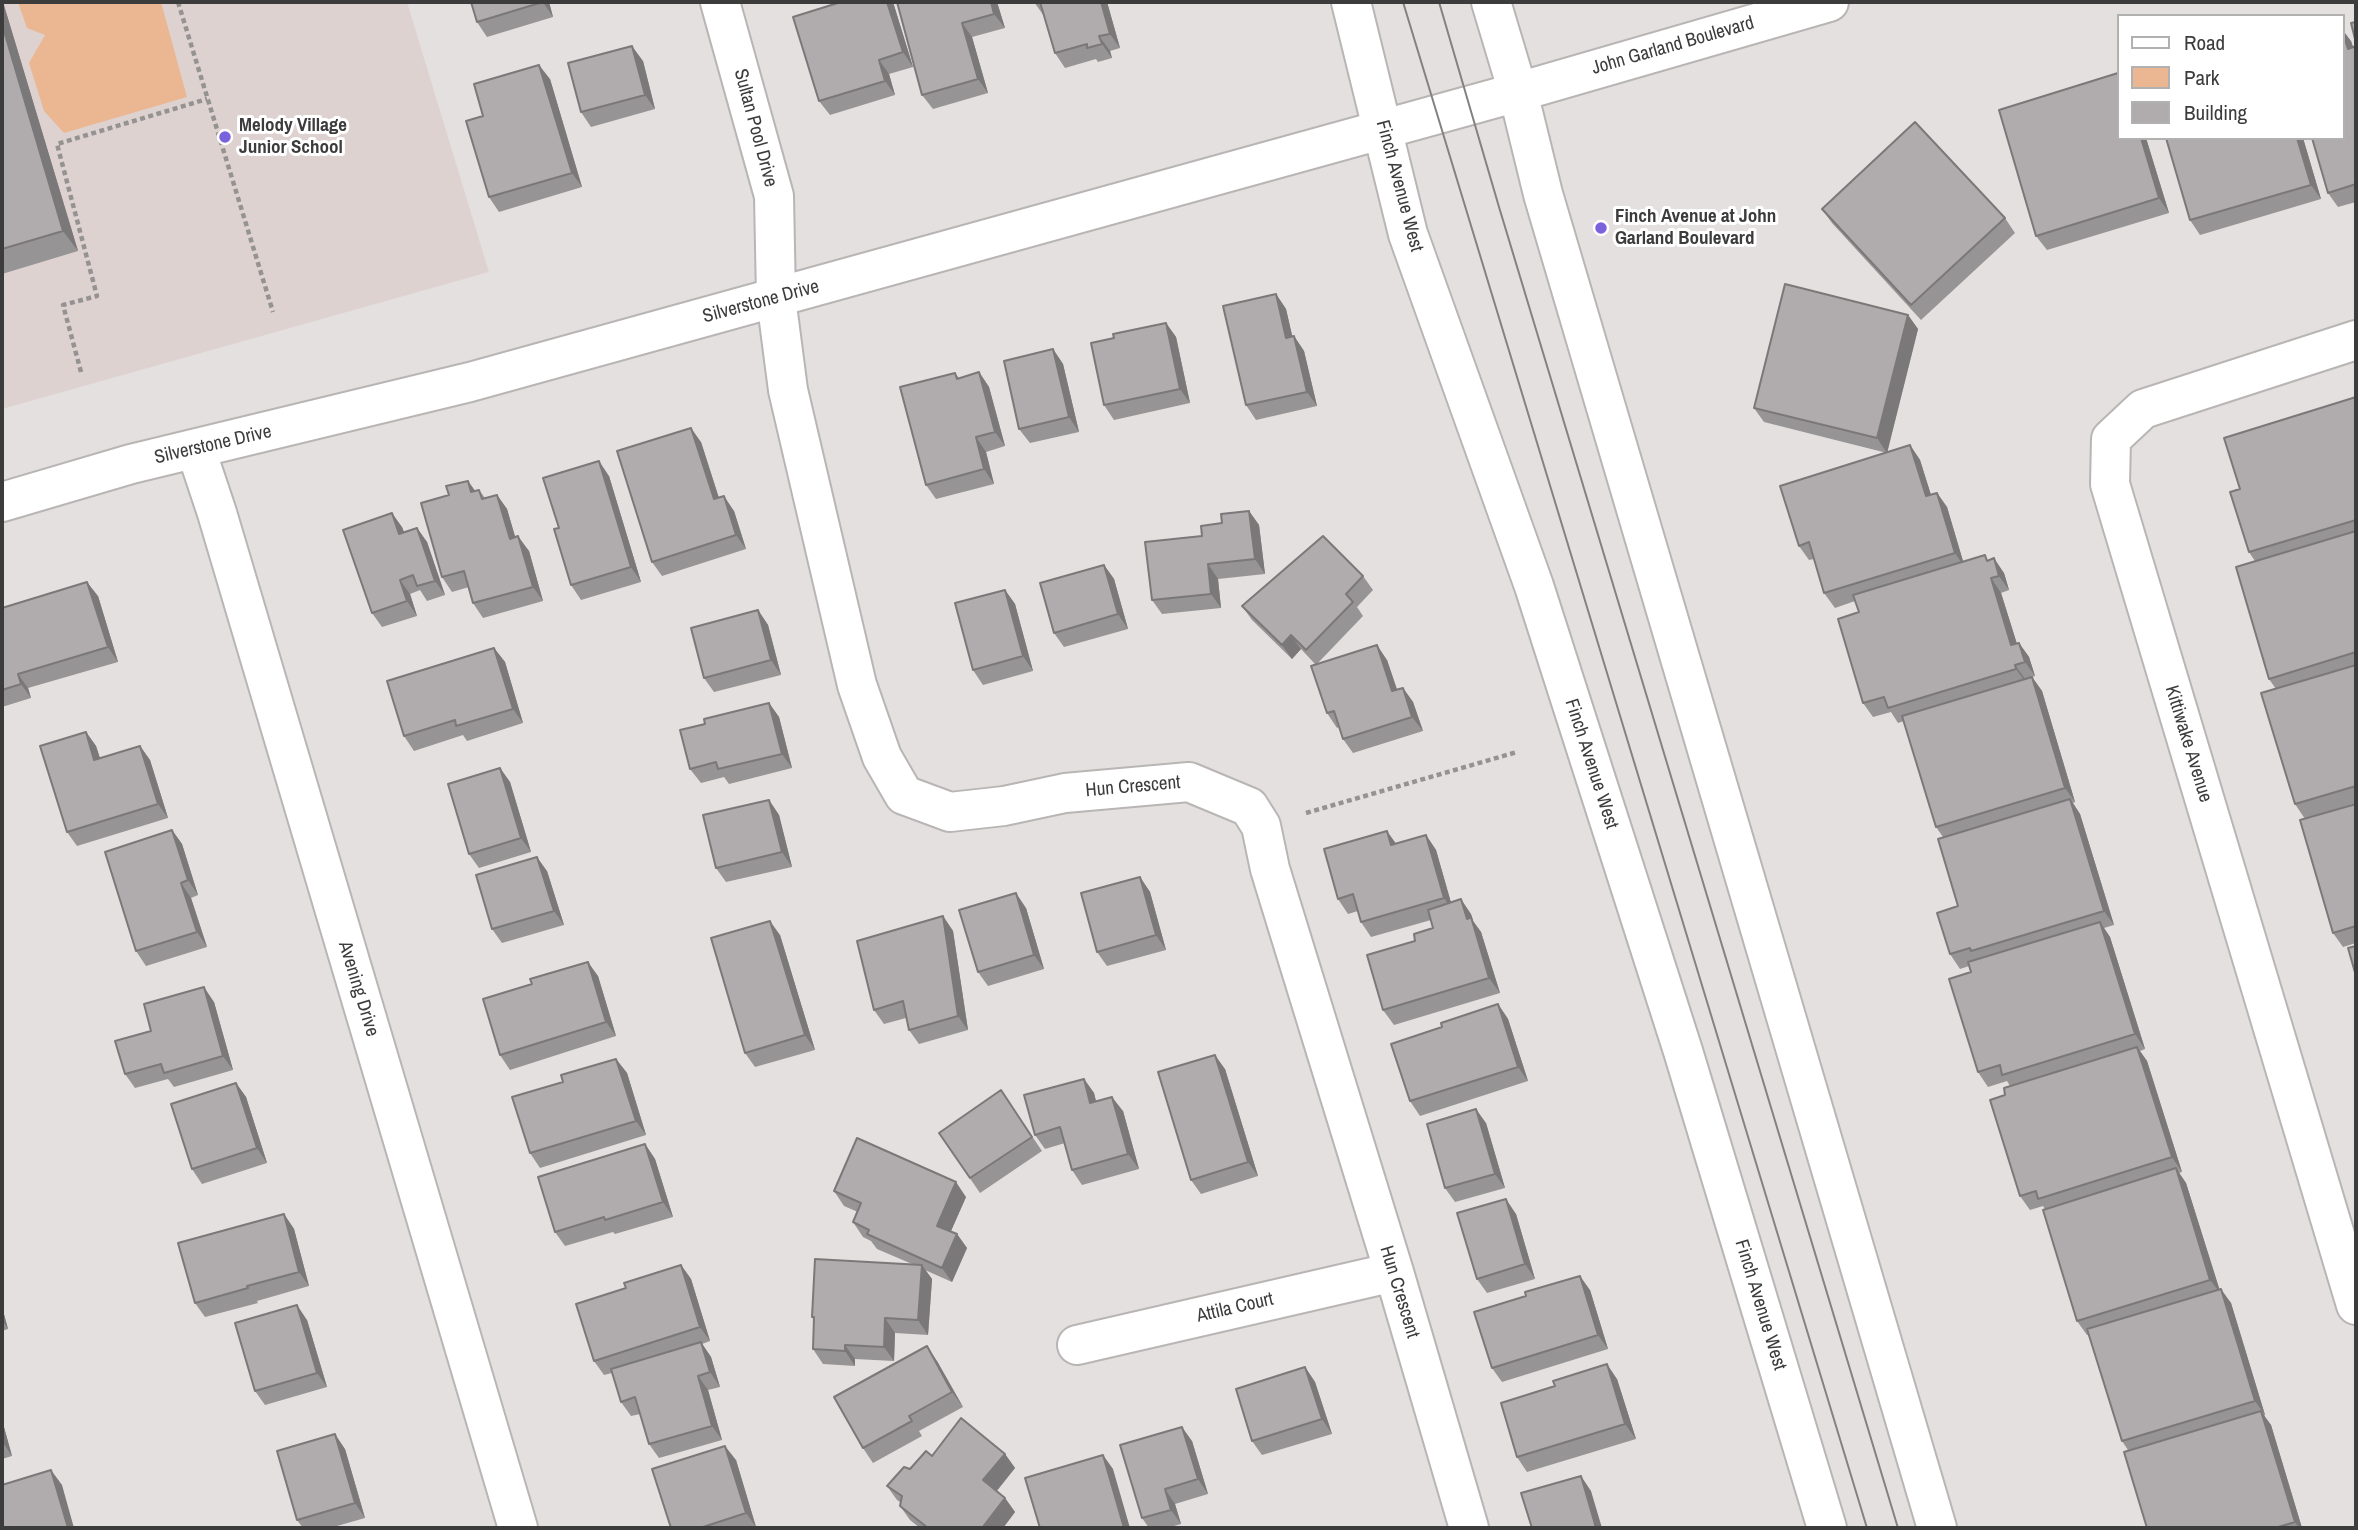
<!DOCTYPE html>
<html>
<head>
<meta charset="utf-8">
<style>
  body { margin:0 }
  #map { position:relative; width:2358px; height:1530px; overflow:hidden; background:#e3e0df; font-family:"Archivo Narrow",sans-serif }
  canvas { display:block }
  .frame { position:absolute; inset:0; border:4px solid #3d3c3c; pointer-events:none }
  .legend { position:absolute; left:2117px; top:14px; width:228px; height:126px; box-sizing:border-box; background:#fff; border:2px solid #b1b1b1; margin:0; padding:9px 12px; list-style:none; font-size:21px; color:#3d3c3c }
  .legend li { display:flex; align-items:center; gap:14px; height:35px }
  .legend b { width:35px; border:2px solid #b1b1b1 }
</style>
</head>
<body>
<div id="map">
<canvas width="2358" height="1530"></canvas>
<div class="frame"></div>
<ul class="legend">
<li><b style="height:9px;background:#fff"></b>Road</li>
<li><b style="height:19px;background:#ebb692"></b>Park</li>
<li><b style="height:19px;background:#b0acad"></b>Building</li>
</ul>
</div>
<script>
const ctx = document.querySelector('canvas').getContext('2d');
ctx.lineJoin = 'round';
function fillPath(path, color) {
  ctx.fillStyle = color;
  ctx.fill(path, 'evenodd');
}
function trace(path, color, width, dash) {
  ctx.strokeStyle = color;
  ctx.lineWidth = width;
  ctx.lineCap = dash ? 'butt' : 'round';
  ctx.setLineDash(dash || []);
  ctx.stroke(path);
}
function label(font, color, halo, rows, align = 'center') {
  ctx.font = font + ' "Archivo Narrow",sans-serif';
  ctx.lineWidth = 6;
  ctx.setLineDash([]);
  ctx.textBaseline = 'middle';
  ctx.strokeStyle = halo;
  ctx.fillStyle = color;
  for (const [text, x, y, turn = 0] of rows) {
    ctx.save();
    ctx.translate(x, y);
    ctx.rotate((+turn || 0) * Math.PI / 180);
    ctx.textAlign = isNaN(turn) ? turn : align;
    if (halo) ctx.strokeText(text, 0, 0);
    ctx.fillText(text, 0, 0);
    ctx.restore();
  }
}
const built = new Path2D(`
  M2 2H407L489 272 2 409Z`);
const green = new Path2D(`
  M161 2 187 97 64 133 44 111 29 63 45 35 27 28 18 2Z`);
const path = new Path2D(`
  M178 2 273 312
  M81 372 63 305 97 296 57 144 207 99
  M1306 813 1517 752`);
const street = new Path2D(`
  M720 2 774 196 776 298 788 390 857 685 882 757 904 795 950 812 1004 806 1065 793 1189 782 1249 807 1261 826 1270 869 1394 1272 1469 1528
  M2356 340 2143 409 2111 439 2110 484 2356 1305
  M196 450 217 513 518 1528
  M1077 1345 1394 1272`);
const secondary = new Path2D(`
  M1351 2 1408 234 1534 586 1683 1051 1827 1528
  M1491 2 1518 92 1543 194 1937 1528
  M2 502 131 464 470 382 1518 92 1829 2`);
const tram = new Path2D(`
  M1403 2 1867 1528
  M1439 2 1499 207 1898 1528`);
const wall = new Path2D(`
  M2 2H3L78 251 2 274Z
  M471 2H549L553 17 487 37 477 22Z
  M841 2H893L913 67 889 74 895 95 830 115 819 101Z
  M897 2H997L1005 28 972 37 988 93 933 109 922 95Z
  M1034 2H1107L1120 48 1110 51 1112 58 1098 62 1096 59 1065 68 1055 53 1044 16Z
  M2351 41 2353 47 2356 46V202L2338 207 2328 193Z
  M643 61 655 109 591 127 581 112Z
  M550 79 582 187 499 212 489 197Z
  M2118 138H2146L2169 213 2047 250 2036 236Z
  M2166 138H2303L2321 199 2200 235 2190 220Z
  M1822 209 2005 218 2015 233 1921 320 1832 223Z
  M1276 294 1286 309 1292 336H1294L1304 351 1317 406 1256 420 1246 405Z
  M1908 315 1918 329 1887 453 1910 445 1920 460 1931 495 1937 493 1947 507 1963 561 1989 560 2004 573 2009 590 2001 593 2017 644 2019 643 2029 657 2035 676 2032 677 2042 691 2075 802 2073 803 2080 814 2114 925 2104 928 2110 937 2145 1049 2140 1051 2147 1061 2182 1172 2179 1173 2186 1183 2219 1289 2231 1303 2265 1415 2264 1416 2271 1425 2302 1528H2147L2128 1450 2122 1441 2089 1335H2087L2077 1321 2045 1209 2043 1206 2030 1210 2020 1196 2005 1095 2010 1086 2007 1081 1988 1087 1978 1072 1971 972 1969 966 1960 969 1950 954 1958 906 1943 837 1936 827 1904 721 1898 723 1891 712 1873 717 1863 703 1859 612 1855 601 1835 608 1824 593 1814 559 1809 560 1799 546 1887 453 1764 422 1754 408Z
  M1166 323 1176 337 1190 403 1114 420 1104 405 1114 338Z
  M1053 349 1063 364 1079 432 1030 443 1019 429Z
  M979 372 989 387 1005 446 986 452 994 484 936 499 926 485 955 373 959 378Z
  M2356 397V803L2305 819 2295 804 2276 689 2269 679 2255 561 2249 552 2240 489Z
  M701 442 719 498 734 511 746 549 662 576 652 562Z
  M609 476 641 582 581 600 571 585 559 528Z
  M468 481 475 491 479 490 485 498 497 495 507 509 515 537 529 551 543 601 483 618 473 603 469 587 452 592 442 577 449 495Z
  M1249 511 1259 525 1265 574 1218 579 1221 608 1162 614 1152 600 1202 536 1222 523Z
  M402 527 404 532 417 528 427 542 445 595 427 601 420 590 410 594 417 616 382 627 372 613Z
  M1104 565 1114 579 1128 629 1064 647 1054 633Z
  M1363 576 1373 590 1357 607 1363 616 1316 665 1301 649 1292 659 1252 620 1242 606Z
  M1005 590 1015 604 1033 671 983 685 973 670Z
  M98 596 118 662 28 688 31 698 2 707V608Z
  M758 610 768 625 781 675 714 692 704 678Z
  M494 648 505 662 523 723 467 741 463 735 414 751 404 736Z
  M1387 660 1397 689 1403 688 1413 702 1423 731 1353 753 1343 739 1339 727 1337 728 1327 713Z
  M769 703 779 717 792 768 729 784 724 777 701 783 690 769 705 724Z
  M86 732 96 746 100 758 140 746 150 760 168 818 77 846 67 832Z
  M500 768 510 782 531 852 479 868 469 854Z
  M769 800 779 815 792 867 726 882 716 868Z
  M2356 804V943L2343 947 2333 933Z
  M172 830 182 844 198 895 191 898 207 947 146 966 136 951Z
  M1426 835 1436 850 1451 903 1471 914 1473 921 1481 932 1500 993 1394 1025 1383 1010 1415 941 1433 928 1431 920 1371 937 1361 922 1358 911 1348 914 1338 899 1396 844Z
  M547 871 564 925 502 943 492 929Z
  M1140 877 1150 892 1166 950 1107 966 1097 952Z
  M1026 908 1044 969 988 986 978 972Z
  M943 916 953 931 968 1030 919 1044 909 1030 906 1018 884 1024 874 1010Z
  M780 935 815 1050 755 1067 745 1053Z
  M598 976 616 1036 510 1070 500 1055Z
  M214 1002 233 1070 174 1087 168 1079 135 1088 125 1074 151 1031Z
  M1498 1004 1508 1019 1528 1081 1420 1116 1410 1101 1442 1027Z
  M616 1059 627 1073 646 1135 540 1168 530 1153 563 1082Z
  M1225 1069 1258 1176 1201 1194 1191 1180Z
  M1084 1079 1094 1093 1096 1101 1123 1111 1139 1169 1082 1185 1072 1170 1065 1143 1045 1149 1035 1135Z
  M236 1083 246 1097 267 1163 202 1184 192 1169Z
  M1001 1090 1042 1151 980 1193 939 1133Z
  M1486 1123 1505 1188 1455 1202 1445 1188Z
  M645 1144 655 1159 673 1217 615 1234 613 1232 565 1246 555 1232Z
  M834 1191 966 1197 951 1231 957 1234 967 1248 952 1282 925 1270 932 1279 928 1335 895 1333 894 1361 855 1359V1366L823 1364 813 1349 814 1321 812 1317 912 1264 877 1249 871 1241 863 1237 853 1222 858 1212 844 1206Z
  M284 1214 294 1229 309 1286 257 1301 258 1303 205 1317 195 1303Z
  M1516 1214 1535 1279 1487 1293 1477 1279Z
  M681 1265 691 1279 710 1341 702 1344 711 1357 720 1387 708 1390 722 1440 659 1458 649 1444 640 1414 631 1416 621 1402 612 1373 604 1375 594 1361 626 1288Z
  M1590 1290 1608 1349 1502 1382 1492 1368Z
  M2 1307 8 1329 2 1331Z
  M307 1320 327 1387 265 1405 255 1391Z
  M937 1361 963 1407 919 1431 922 1436 873 1463 863 1448Z
  M1305 1367 1315 1382 1332 1434 1262 1455 1252 1441Z
  M1617 1379 1636 1439 1527 1472 1517 1457 1555 1386Z
  M2 1420 12 1456 2 1459Z
  M1192 1441 1208 1494 1175 1504 1181 1524 1167 1528H1149L1142 1518Z
  M345 1449 365 1518 330 1528H303L297 1520Z
  M1005 1454 1015 1468 997 1491 1005 1498 1015 1512 1003 1528H920L910 1520 900 1506V1502L897 1500 887 1486 910 1469 932 1456Z
  M736 1460 756 1527 753 1528H671Z`);
const shadedWall = new Path2D(`
  M2 2H3L78 251 63 231 2 24Z
  M543 2H549L553 17Z
  M887 2H893L913 67 903 52Z
  M991 2H997L1005 28 994 14Z
  M1101 2H1107L1120 48 1110 34Z
  M962 23 972 37 988 93 978 79Z
  M2342 29 2351 41 2356 56 2348 49Z
  M1099 36 1110 51 1112 58 1102 44Z
  M632 46 643 61 655 109 645 95Z
  M879 60 889 74 895 95 885 81Z
  M539 65 550 79 582 187 572 173Z
  M2141 138H2146L2169 213 2159 198Z
  M2297 138H2303L2321 199 2311 185Z
  M1276 294 1286 309 1296 352 1286 338Z
  M1908 315 1918 329 1887 453 1877 438Z
  M1166 323 1176 337 1190 403 1180 389Z
  M1294 336 1304 351 1317 406 1307 392Z
  M1053 349 1063 364 1079 432 1069 417Z
  M979 372 989 387 1005 446 995 432Z
  M691 428 701 442 724 514 714 499Z
  M976 437 986 452 994 484 984 469Z
  M1910 445 1920 460 1936 511 1926 496Z
  M599 461 609 476 641 582 631 567Z
  M468 481 478 495 471 492Z
  M1937 493 1947 507 1965 568 1955 553Z
  M497 495 507 509 520 553 510 539Z
  M724 496 734 511 746 549 736 535Z
  M1249 511 1259 525 1265 574 1255 559Z
  M392 513 402 527 410 548 399 534Z
  M417 528 427 542 445 595 435 581Z
  M518 536 529 551 543 601 533 587Z
  M1994 558 2004 573 2009 590 1999 576Z
  M1208 564 1218 579 1221 608 1211 594Z
  M1104 565 1114 579 1128 629 1118 614Z
  M1991 578 2001 593 2022 660 2011 645Z
  M400 580 410 594 417 616 407 601Z
  M87 582 98 596 118 662 108 647Z
  M1005 590 1015 604 1033 671 1023 656Z
  M758 610 768 625 781 675 771 660Z
  M1291 635 1301 649 1292 659 1282 645Z
  M2019 643 2029 657 2035 676 2025 662Z
  M1377 645 1387 660 1402 705 1392 691Z
  M494 648 505 662 523 723 513 709Z
  M2015 665 2025 679 2026 683 2016 669Z
  M18 674 28 688 31 698 21 684Z
  M2032 677 2042 691 2075 802 2065 788Z
  M1403 688 1413 702 1423 731 1412 717Z
  M769 703 779 717 792 768 782 754Z
  M86 732 96 746 105 774 94 760Z
  M140 746 150 760 168 818 158 804Z
  M500 768 510 782 531 852 521 838Z
  M2070 799 2080 814 2114 925 2104 911Z
  M769 800 779 815 792 867 782 852Z
  M172 830 182 844 198 895 188 880Z
  M1387 831 1397 845H1391Z
  M1426 835 1436 850 1454 913 1444 898Z
  M537 857 547 871 564 925 554 911Z
  M1140 877 1150 892 1166 950 1156 935Z
  M181 883 191 898 207 947 197 932Z
  M1016 893 1026 908 1044 969 1034 955Z
  M1461 899 1471 914 1473 921 1481 932 1500 993 1489 978 1467 919Z
  M943 916 953 931 968 1030 958 1016Z
  M770 921 780 935 815 1050 805 1035Z
  M2100 922 2110 937 2145 1049 2135 1034Z
  M588 962 598 976 616 1036 606 1022Z
  M204 987 214 1002 233 1070 223 1056Z
  M1498 1004 1508 1019 1528 1081 1518 1067Z
  M2137 1047 2147 1061 2182 1172 2172 1157Z
  M1215 1055 1225 1069 1258 1176 1248 1162Z
  M616 1059 627 1073 646 1135 636 1121Z
  M1084 1079 1094 1093 1100 1118 1090 1103Z
  M236 1083 246 1097 267 1163 257 1148Z
  M1112 1097 1123 1111 1139 1169 1128 1154Z
  M1476 1109 1486 1123 1505 1188 1495 1174Z
  M645 1144 655 1159 673 1217 663 1202Z
  M2176 1168 2186 1183 2221 1294 2210 1280Z
  M956 1182 966 1197 947 1240 937 1226Z
  M1506 1199 1516 1214 1535 1279 1525 1264Z
  M284 1214 294 1229 309 1286 299 1272Z
  M957 1234 967 1248 952 1282 942 1268Z
  M681 1265 691 1279 710 1341 700 1327Z
  M922 1265 932 1279 928 1335 918 1320Z
  M1580 1276 1590 1290 1608 1349 1598 1335Z
  M2221 1289 2231 1303 2265 1415 2255 1401Z
  M297 1305 307 1320 327 1387 317 1373Z
  M2 1307 8 1329 2 1320Z
  M885 1318 895 1333 894 1361 884 1347Z
  M701 1342 711 1357 720 1387 710 1372Z
  M845 1345 855 1359V1366L845 1351Z
  M927 1346 937 1361 963 1407 952 1392Z
  M1607 1364 1617 1379 1636 1439 1625 1424Z
  M1305 1367 1315 1382 1332 1434 1322 1419Z
  M698 1376 708 1390 722 1440 712 1426Z
  M2261 1411 2271 1425 2302 1528H2299L2295 1522Z
  M2 1420 12 1456 2 1441Z
  M1182 1427 1192 1441 1208 1494 1198 1479Z
  M335 1434 345 1449 365 1518 355 1503Z
  M725 1446 736 1460 756 1527 746 1513Z
  M1005 1454 1015 1468 993 1495 983 1480Z
  M1103 1455 1113 1469 1130 1528H1124Z
  M51 1470 62 1485 74 1528H68Z
  M1581 1476 1591 1491 1602 1528H1596Z
  M1165 1489 1175 1504 1181 1524 1171 1510Z
  M1005 1498 1015 1512 1003 1528H982Z`);
const building = new Path2D(`
  M471 2H543L477 22Z
  M841 2H887L903 52 879 60 885 81 819 101 793 17Z
  M897 2H991L994 14 962 23 978 79 922 95Z
  M1040 2H1101L1110 34 1099 36 1102 44 1087 48V44L1055 53Z
  M2356 22V43L2351 23Z
  M2 24 63 231 2 249Z
  M2342 30 2348 49 2356 46V184L2328 193 2312 138H2342Z
  M632 46 645 95 581 112 568 63Z
  M539 65 572 173 489 197 466 121 483 116 474 84Z
  M2118 73V138H2141L2159 198 2036 236 1999 110Z
  M1915 122 2005 218 1911 305 1822 209Z
  M2166 138H2297L2311 185 2190 220Z
  M1785 284 1908 315 1877 438 1754 408Z
  M1276 294 1286 338 1294 336 1307 392 1246 405 1223 306Z
  M1166 323 1180 389 1104 405 1091 343 1114 338 1113 334Z
  M1053 349 1069 417 1019 429 1004 361Z
  M979 372 995 432 976 437 984 469 926 485 900 387 955 373 957 379Z
  M2356 397V520L2249 552 2230 492 2240 489 2224 438Z
  M691 428 714 499 724 496 736 535 652 562 617 451Z
  M1910 445 1926 496 1937 493 1955 553 1824 593 1809 542 1799 546 1780 486Z
  M599 461 631 567 571 585 554 529 559 528 543 478Z
  M468 481 471 492 479 490 482 499 497 495 510 539 518 536 533 587 473 603 464 571 442 577 421 503 449 495 446 486Z
  M1249 511 1255 559 1208 564 1211 594 1152 600 1145 542 1202 536 1201 526 1222 523 1221 514Z
  M392 513 399 534 417 528 435 581 417 586 413 575 400 580 407 601 372 613 343 530Z
  M2356 531V652L2269 679 2236 567Z
  M1323 536 1363 576 1346 594 1353 602 1306 650 1291 635 1282 645 1242 606Z
  M1985 555 1987 561 1994 558 1999 576 1991 578 2011 645 2019 643 2025 662 2015 665 2016 669 1888 708 1884 697 1863 703 1838 619 1859 612 1853 595Z
  M1104 565 1118 614 1054 633 1040 583Z
  M87 582 108 647 18 674 21 684 2 690V608Z
  M1005 590 1023 656 973 670 955 603Z
  M758 610 771 660 704 678 691 628Z
  M1377 645 1392 691 1403 688 1412 717 1343 739 1334 711 1327 713 1311 666Z
  M494 648 513 709 456 726 455 720 404 736 387 681Z
  M2356 665V786L2295 804 2261 693Z
  M2032 677 2065 788 1936 827 1902 716Z
  M769 703 782 754 718 769 716 762 690 769 680 730 705 724 704 719Z
  M86 732 94 760 140 746 158 804 67 832 40 746Z
  M500 768 521 838 469 854 448 784Z
  M2070 799 2104 911 1971 951 1970 948 1950 954 1937 913 1958 906 1938 839Z
  M769 800 782 852 716 868 703 815Z
  M2356 804V926L2333 933 2300 820Z
  M172 830 188 880 181 883 197 932 136 951 105 852Z
  M1387 831 1391 845 1426 835 1444 898 1361 922 1353 894 1338 899 1324 849Z
  M537 857 554 911 492 929 476 875Z
  M1140 877 1156 935 1097 952 1081 893Z
  M1016 893 1034 955 978 972 959 910Z
  M1461 899 1467 919 1471 917 1489 978 1383 1010 1367 955 1415 941 1414 934 1433 928 1428 910Z
  M943 916 958 1016 909 1030 903 1001 874 1010 857 941Z
  M770 921 805 1035 745 1053 711 938Z
  M2100 922 2135 1034 2002 1075 2000 1065 1978 1072 1949 979 1971 972 1968 962Z
  M2356 946V976L2348 948Z
  M588 962 606 1022 500 1055 483 999 532 984 530 979Z
  M204 987 223 1056 164 1073 161 1064 125 1074 115 1041 151 1031 144 1004Z
  M1498 1004 1518 1067 1410 1101 1391 1044 1442 1027 1441 1023Z
  M2137 1047 2172 1157 2038 1199 2036 1191 2020 1196 1990 1100 2005 1095 2004 1088Z
  M1215 1055 1248 1162 1191 1180 1158 1072Z
  M616 1059 636 1121 530 1153 512 1097 563 1082 561 1075Z
  M1084 1079 1090 1103 1112 1097 1128 1154 1072 1170 1060 1127 1035 1135 1024 1095Z
  M236 1083 257 1148 192 1169 171 1104Z
  M1001 1090 1032 1137 970 1178 939 1133Z
  M1476 1109 1495 1174 1445 1188 1427 1124Z
  M857 1138 956 1182 937 1226 957 1234 942 1268 867 1234 869 1230 853 1222 861 1203 834 1191Z
  M645 1144 663 1202 605 1220 604 1217 555 1232 538 1177Z
  M2176 1168 2210 1280 2077 1321 2043 1210Z
  M1506 1199 1525 1264 1477 1279 1457 1213Z
  M284 1214 299 1272 247 1286 248 1288 195 1303 178 1243Z
  M815 1259 922 1265 918 1320 885 1318 884 1347 845 1345V1351L813 1349 814 1317H812Z
  M681 1265 700 1327 594 1361 576 1304 626 1288 624 1283Z
  M1580 1276 1598 1335 1492 1368 1474 1312 1526 1296 1525 1292Z
  M2221 1289 2255 1401 2122 1441 2087 1329Z
  M297 1305 317 1373 255 1391 235 1323Z
  M701 1342 710 1372 698 1376 712 1426 649 1444 635 1397 621 1402 611 1369Z
  M927 1346 952 1392 909 1416 912 1421 863 1448 834 1397Z
  M1607 1364 1625 1424 1517 1457 1501 1403 1555 1386 1553 1381Z
  M1305 1367 1322 1419 1252 1441 1236 1389Z
  M2261 1411 2295 1522 2275 1528H2147L2124 1452Z
  M961 1418 1005 1454 983 1480 1005 1498 982 1528H928L900 1506 902 1496 887 1486 904 1467 910 1469 926 1451 932 1456Z
  M1182 1427 1198 1479 1165 1489 1171 1510 1142 1518 1120 1445Z
  M335 1434 355 1503 297 1520 277 1451Z
  M725 1446 746 1513 700 1528H671L652 1469Z
  M1103 1455 1124 1528H1040L1025 1478Z
  M51 1470 68 1528H2V1485Z
  M1581 1476 1596 1528H1532L1521 1493Z`);
const markers = [
  [225,137,7,"#7a62dd"],
  [1601,228,7,"#7a62dd"]
];
const streetNames = [
  ["John Garland Boulevard",1673,46,-16],
  ["Sultan Pool Drive",755,128,75],
  ["Finch Avenue West",1399,186,75],
  ["Silverstone Drive",761,302,-15],
  ["Silverstone Drive",213,445,-13],
  ["Kittiwake Avenue",2188,744,73],
  ["Finch Avenue West",1591,764,72],
  ["Hun Crescent",1133,787,-5],
  ["Avening Drive",358,989,73],
  ["Hun Crescent",1399,1292,73],
  ["Finch Avenue West",1760,1305,73],
  ["Attila Court",1235,1308,-13]
];
const poiNames = [
  ["Melody Village",239,126],
  ["Junior School",239,148],
  ["Finch Avenue at John",1615,217],
  ["Garland Boulevard",1615,239]
];
fillPath(built, '#ded2d1');
fillPath(green, '#ebb692');
trace(street, '#b9b5b5', 42);
trace(secondary, '#b9b5b5', 42);
trace(path, '#959392', 4.5, [5, 3.5]);
trace(street, '#fff', 38);
trace(secondary, '#fff', 38);
trace(tram, '#838181', 2);
fillPath(wall, '#979495');
fillPath(shadedWall, '#7b7879');
fillPath(building, '#b0acad');
trace(building, '#7b7879', 2);
for (const [x, y, r, color] of markers) {
  const dot = new Path2D();
  dot.arc(x, y, r, 0, 2 * Math.PI);
  ctx.fillStyle = color;
  ctx.fill(dot);
  trace(dot, '#fff', 2.5);
}
label('19px', '#3d3c3c', '#fff', streetNames);
label('bold 19px', '#3d3c3c', '#fff', poiNames, 'left');
</script>
</body>
</html>
